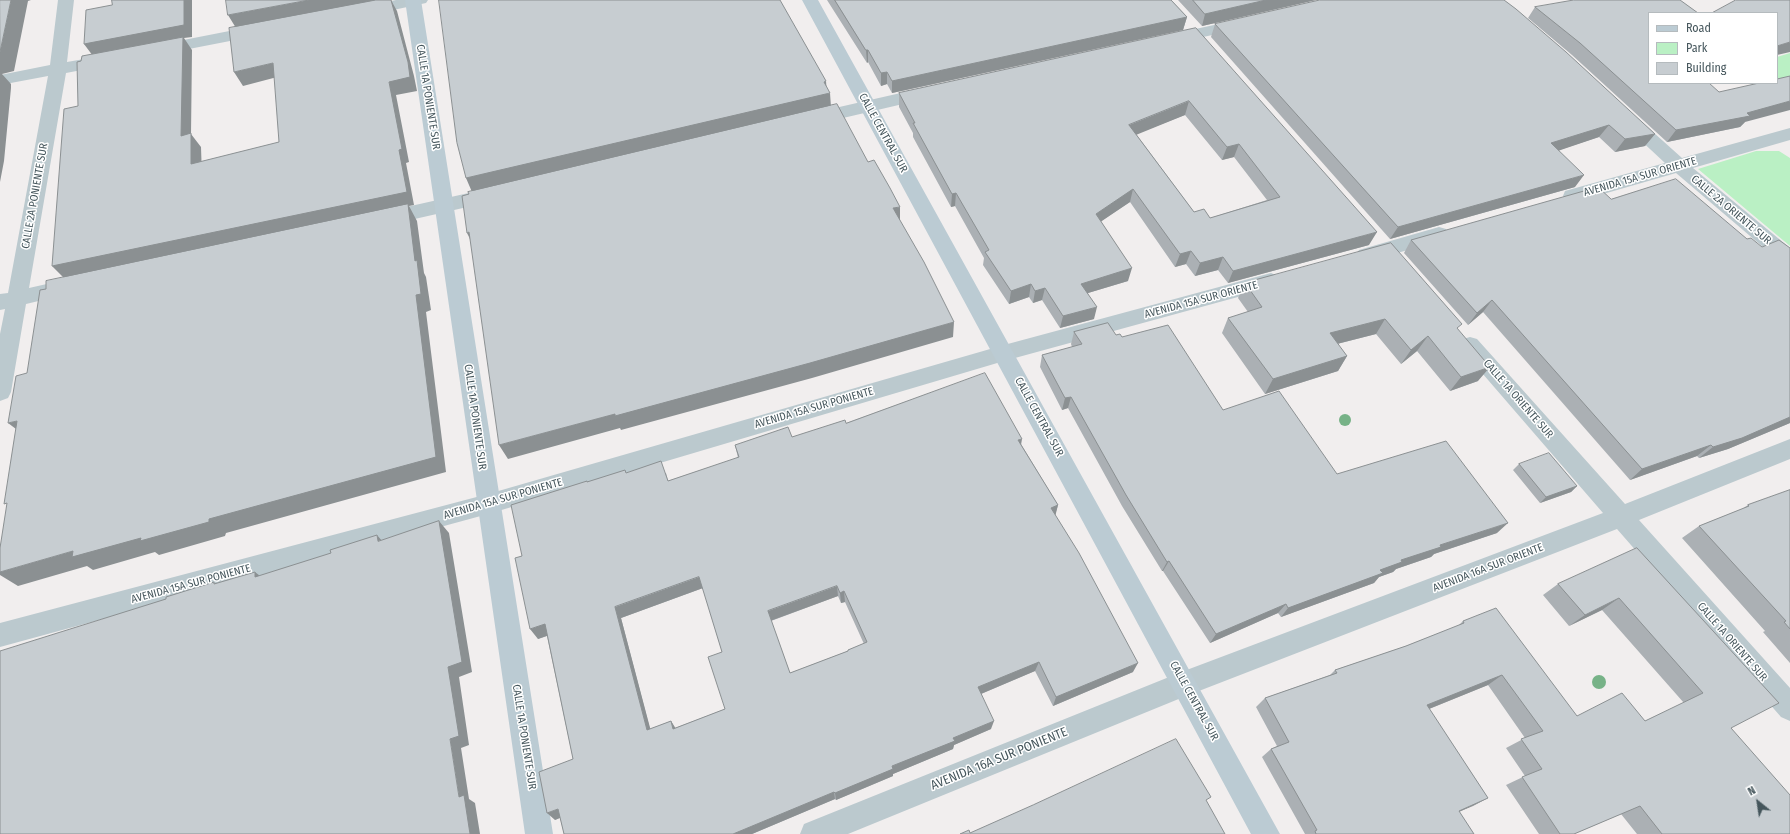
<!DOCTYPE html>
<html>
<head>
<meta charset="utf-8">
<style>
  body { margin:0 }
  #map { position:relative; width:1790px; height:834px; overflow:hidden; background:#f1eeee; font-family:"Fira Sans Condensed",sans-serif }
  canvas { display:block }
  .legend { position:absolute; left:1648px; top:12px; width:130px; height:72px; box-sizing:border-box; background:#fff; border:1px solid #b5bbbe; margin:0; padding:5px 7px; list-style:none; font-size:12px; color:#45565c }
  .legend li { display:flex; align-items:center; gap:8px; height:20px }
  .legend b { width:20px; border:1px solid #b5bbbe }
  .north { position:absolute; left:1738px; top:782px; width:40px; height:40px; -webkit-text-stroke:3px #fff; paint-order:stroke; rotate:330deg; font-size:11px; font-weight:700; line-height:16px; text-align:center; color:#45565c }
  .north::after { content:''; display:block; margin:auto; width:14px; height:18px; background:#45565c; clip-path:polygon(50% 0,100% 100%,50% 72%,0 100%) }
</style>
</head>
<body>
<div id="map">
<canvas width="1790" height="834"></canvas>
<ul class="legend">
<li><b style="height:5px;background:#bbcbd3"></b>Road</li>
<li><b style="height:11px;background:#baf0c4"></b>Park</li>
<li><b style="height:11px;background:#c7cdd1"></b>Building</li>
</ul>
<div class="north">N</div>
</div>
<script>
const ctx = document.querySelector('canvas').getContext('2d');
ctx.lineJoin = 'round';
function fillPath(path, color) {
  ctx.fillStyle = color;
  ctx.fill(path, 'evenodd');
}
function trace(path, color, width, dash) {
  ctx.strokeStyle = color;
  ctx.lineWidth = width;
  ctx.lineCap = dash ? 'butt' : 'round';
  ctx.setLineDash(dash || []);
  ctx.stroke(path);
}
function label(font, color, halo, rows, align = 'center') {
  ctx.font = font + ' "Fira Sans Condensed",sans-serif';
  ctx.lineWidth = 3;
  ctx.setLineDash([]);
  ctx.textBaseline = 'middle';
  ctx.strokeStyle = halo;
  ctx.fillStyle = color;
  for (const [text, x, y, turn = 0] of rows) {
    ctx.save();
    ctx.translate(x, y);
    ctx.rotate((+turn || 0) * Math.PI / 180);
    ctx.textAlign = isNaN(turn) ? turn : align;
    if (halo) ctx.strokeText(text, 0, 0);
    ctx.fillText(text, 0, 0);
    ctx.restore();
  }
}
const green = new Path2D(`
  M1790 53V98L1777 83V57Z
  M1756 151H1779L1790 158V246L1698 169Z`);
const street = new Path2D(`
  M58 0H74L67 62 107 55 113 56 115 60 113 64 66 73 29 288 69 279 76 282 79 287 76 292 26 304 11 392 8 398 0 401V334L5 309 0 310V294L8 293 48 76 0 85V75L50 65Z
  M396 0H428L426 3 365 16 359 14 357 11 359 8Z
  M1242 19 1248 21 1250 24 1248 27 1172 44 1166 43 1164 39 1166 35 1172 34Z
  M260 25 266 26 268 30 266 34 158 55 152 54 150 50 152 46 158 45Z
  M927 87 933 89 936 93 933 97 813 125 807 123 804 119 807 115 813 113Z
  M1628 113 1634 115 1682 158 1790 128V140L1693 168 1790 248V266L1783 264 1676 173 1572 203 1565 201 1563 196 1565 191 1665 163 1622 123 1619 119 1622 115Z
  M491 188 498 190 500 195 498 200 384 226 377 224 374 219 377 214 384 212Z
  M1439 227 1446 229 1449 234 1446 239 1366 262 1359 260 1356 255 1359 250Z
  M1271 273 1278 276 1281 281 1278 286 1004 361 488 514 0 647V623L488 494 1004 345Z
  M1470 337 1477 339 1625 504 1790 439V459L1639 520 1790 688V721L1781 717 1617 529 1186 696 848 834H800L804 824 1184 671 1603 513 1463 351 1460 345 1463 339Z`);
const secondary = new Path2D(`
  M405 0H421L553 834H525Z
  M802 0H818L1280 834H1251Z`);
const trees = [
  [1345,420,6],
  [1599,682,7]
];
const wall = new Path2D(`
  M827 0H1171L1187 17 1183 30 892 93 887 84 881 86 868 62 867 63Z
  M1178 0H1316L1202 26Z
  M1535 7 1649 13V83L1745 122 1740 127 1667 142 1572 55 1528 18Z
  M1215 24 1655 134 1645 146 1615 152 1599 137 1559 150 1575 187 1390 239 1211 37Z
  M1196 28 1369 245 1228 283 1218 270 1195 276 1186 264 1175 267 1130 202 1101 221 1128 281 1088 293 1094 319 1060 328 1042 300 1033 303 1029 297 1009 304 983 265 984 258 955 206 951 207 913 137V133L899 107V93ZM1185 115 1222 160 1234 157 1267 200 1210 218 1194 212 1136 134Z
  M1611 199 1747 239 1762 247 1790 248V423L1728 449 1699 458 1697 456 1630 480 1483 312 1468 325 1404 253 1411 240Z
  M1245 283 1458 329 1478 381 1450 391 1417 351 1401 364 1376 334 1337 344 1347 356 1338 371 1265 394 1222 333 1228 318 1248 312 1238 298Z
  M1074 332 1116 335 1122 337 1223 410 1337 474 1497 533 1434 554 1431 557 1396 569 1393 572 1379 577 1374 583 1281 617 1278 613 1210 643 1163 571H1162L1122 506 1068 408 1062 410 1040 367 1042 355 1072 347 1071 344Z
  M846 423 1021 444 1058 505 1055 515 1133 672 1053 706 1035 671 981 694 991 729 954 745 953 749 893 774V776L836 800 835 799 752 834H564L560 818 555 820 573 759 547 636 538 639 522 556 587 482 626 473H666L668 481 738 458 735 445 792 437ZM703 588 722 652 725 709 675 728 671 721 650 729 621 618ZM838 596 841 603 845 602 864 644 848 650V651L790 673 771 621Z
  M1519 464 1577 486 1571 492 1540 503 1513 470Z
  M1790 490V663L1763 632 1765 631 1682 538 1699 526 1742 509 1748 505Z
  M1637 548 1731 728 1790 834H1637L1621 814 1574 834H1539L1506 785 1525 776 1506 748 1525 738 1488 685 1429 709 1488 798 1459 812 1474 834H1305L1262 757 1271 749 1277 746 1256 707 1265 698 1330 675 1335 670 1406 646 1458 626 1463 621 1577 716 1645 721 1684 703 1602 610 1569 626 1543 595 1558 584Z`);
const shadedWall = new Path2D(`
  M11 0H31L28 1 14 71 2 74 11 84V88L4 161 0 182V52Z
  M184 0H192V37L184 38 192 50 191 134 201 147 202 177 191 164V149L93 56 84 44Z
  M309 0H387L236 28 228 15Z
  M391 0 397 11 414 76 417 91 396 95 409 162 406 163 414 205 409 206 417 221 424 273 426 277 431 310 426 312 446 472 226 533 225 536 159 555 155 552 93 570 87 566 18 586 0 575V572L73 551 65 279 52 266 399 150 389 82Z
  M1266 0H1316L1202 26 1205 14Z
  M1187 17 1183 30 892 93V81Z
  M1790 42V52L1777 55V46Z
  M866 50H868V62L867 63Z
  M273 63 281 76 243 86 234 72Z
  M887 72V84L881 86V73Z
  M826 81 827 94 830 93 831 107 472 192 466 178Z
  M1189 101 1185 115 1126 139 1129 125Z
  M1790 101V110L1745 122 1740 127 1667 142 1676 130Z
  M1609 125 1599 137 1543 156 1551 143Z
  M1655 134 1645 146 1615 152 1625 139Z
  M1239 144 1234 157 1222 160 1227 147Z
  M1584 175 1575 187 1390 239 1398 227Z
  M1133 189 1130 202 1093 227 1096 214Z
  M956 193 955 206 951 207 952 194Z
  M900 207V223L893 208Z
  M469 232 475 249 467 233Z
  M1377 232 1369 245 1228 283 1233 271Z
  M1191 251 1186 264 1175 267 1180 254Z
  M1223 257 1218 270 1195 276 1200 263Z
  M1132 268 1128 281 1078 296 1081 284Z
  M1031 284 1029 297 1009 304 1011 291Z
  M1045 288 1042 300 1033 303 1035 291Z
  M1492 300 1483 312 1468 325 1477 313Z
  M1097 307 1094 319 1060 328 1063 316Z
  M1385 319 1376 334 1321 348 1330 333Z
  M954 322 953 337 812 378 621 430 620 428 508 459 499 445Z
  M1428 336 1417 351 1401 364 1411 350Z
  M1347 356 1338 371 1265 394 1273 379Z
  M1490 367 1478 381 1450 391 1461 377Z
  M1071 397 1068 408 1062 410 1065 398Z
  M1790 417V423L1728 449 1699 458 1713 447Z
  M17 421 28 438 8 423Z
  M1022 439 1020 451 1018 440Z
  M1711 445 1697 456 1630 480 1642 469Z
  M1577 486 1571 492 1540 503 1546 497Z
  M1058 505 1055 517 1051 508Z
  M439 521 449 533 472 672 459 677 469 745 461 748 469 799 475 803 480 834H470L459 797 450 739 448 667Z
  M1508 523 1497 533 1434 554 1431 557 1396 569 1393 572 1379 577 1374 583 1281 617 1288 608 1380 570 1401 560 1440 545Z
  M377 535 388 548 378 541Z
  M1169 561 1163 571H1162L1167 562Z
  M255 572 269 583 255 577Z
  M699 577 703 588 621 618 653 739 647 730 615 607Z
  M837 586 838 596 770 621 768 611Z
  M844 591 845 602 841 603 840 593Z
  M1619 598 1602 610 1569 626 1585 615Z
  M1286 604 1278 613 1210 643 1216 634Z
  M545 624 552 634 538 639 530 629Z
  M1039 662 1035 671 976 696 978 687Z
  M1138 663 1133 672 1053 706 1056 697Z
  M1502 675 1488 685 1414 715 1427 705Z
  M671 721 676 729H673Z
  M994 721 991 729 954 745 953 749 893 774V776L836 800 835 793 953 738Z
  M834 792 835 799 752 834H733Z
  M1488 798 1473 806 1444 818 1459 811Z
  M558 809 566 815 555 820 547 813Z`);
const building = new Path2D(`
  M0 0H11L0 52Z
  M112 0H184V25L84 44 86 10 112 5Z
  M226 0H309L228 15Z
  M376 0H391L408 62 410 77 389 82 402 149 399 150 407 192 52 266 64 109 78 106 77 62 81 61 82 56 183 37 181 136 191 133V164L279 142 273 63 234 72 229 28Z
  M439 0H780L826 81 824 82 830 93 466 178 457 143Z
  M835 0H1171L1187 17 892 81 887 72 881 73 868 50H866Z
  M1193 0H1266L1205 14Z
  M1320 0H1504L1516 9 1566 52 1655 134 1625 139 1609 125 1551 143 1584 175 1398 227 1215 24Z
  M1574 0H1680L1698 13H1649V83H1709L1719 92 1759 83H1777V79L1790 76V101L1747 113 1750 116 1676 130 1580 43 1535 7Z
  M1736 0H1790V42L1777 46V13H1712Z
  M1196 28 1377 232 1233 271 1223 257 1200 263 1191 251 1180 254 1133 189 1096 214 1132 268 1081 284 1097 307 1063 316 1045 288 1035 291 1031 284 1011 291 985 252 989 250 956 193 952 194 913 123H915L899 93ZM1189 101 1227 147 1239 144 1280 197 1210 218 1204 209 1194 212 1129 125Z
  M837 104 868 162 874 160 890 188 900 207 893 208 924 262 954 322 810 363 615 416V414L499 445 469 232 467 233 462 196 469 194 468 192Z
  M1676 179 1747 239 1751 238 1762 247 1779 240 1790 248V417L1742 438 1713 447 1711 445 1642 469 1492 300 1477 313 1411 240 1598 187 1611 199Z
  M408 204 415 261 417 260 421 294 416 295 436 457 209 519V522L140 541 141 538 72 557 73 551 0 572V548L7 503 4 504 17 421 8 423 16 376 27 373 40 290 46 289V281Z
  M1391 243 1462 324 1457 328 1490 367 1461 377 1428 336 1411 350 1385 319 1330 333 1347 356 1273 379 1228 318 1262 307 1245 283Z
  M1108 323 1116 335 1120 334 1122 337 1168 325 1223 410 1279 391 1337 474 1446 441 1508 523 1440 545 1441 547 1401 560 1402 562 1380 570 1383 573 1288 608 1286 604 1216 634 1169 561 1167 562 1126 495 1071 397 1065 398 1042 355 1082 344 1074 332Z
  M985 373 1022 439 1018 440 1058 505 1051 508 1079 553 1138 663 1056 697 1039 662 978 687 994 721 953 738 955 741 892 766 893 769 835 793 834 792 733 834H564L558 809 547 813 539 772 573 759 545 624 530 629 515 558 522 556 511 505 587 481V482L625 470 626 473 661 461 668 481 739 457 735 445 788 427 792 437 845 420 846 423ZM699 577 722 652 708 657 725 709 673 729 671 721 647 730 615 607ZM837 586 840 593 844 591 867 642 848 650V651L790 673 768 611Z
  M1549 453 1577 486 1546 497 1519 464Z
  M1790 490V629L1784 622 1786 621 1699 526 1749 506 1748 505Z
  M439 521 462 662 448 667 459 736 450 739 459 797 464 795 470 834H0V651L166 599V597L214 582V584L255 572V577L331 553 330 550 377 535 378 541Z
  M1637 548 1779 703 1731 728 1790 795V834H1662L1640 806 1574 834H1560L1522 777 1542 769 1521 739 1543 731 1502 675 1427 705 1488 798 1459 811 1474 834H1316L1315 831 1317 830 1271 749 1289 742 1265 698 1337 673 1335 670 1406 646 1464 623 1463 621 1496 608 1577 716 1622 693 1645 721 1703 693 1619 598 1585 615 1558 584Z
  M1176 739 1211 797 1206 800 1225 834H960L969 830 970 833 1033 805Z`);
const streetNames = [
  ["CALLE 1A PONIENTE SUR",428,97,81],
  ["CALLE CENTRAL SUR",883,133,61],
  ["AVENIDA 15A SUR ORIENTE",1640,177,-16],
  ["CALLE 2A PONIENTE SUR",35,196,-80],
  ["CALLE 2A ORIENTE SUR",1731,210,40],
  ["AVENIDA 15A SUR ORIENTE",1201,300,-15],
  ["CALLE 1A ORIENTE SUR",1518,399,49],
  ["AVENIDA 15A SUR PONIENTE",814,408,-16],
  ["CALLE 1A PONIENTE SUR",475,417,82],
  ["CALLE CENTRAL SUR",1039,417,61],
  ["AVENIDA 15A SUR PONIENTE",503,499,-16],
  ["AVENIDA 16A SUR ORIENTE",1488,568,-21],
  ["AVENIDA 15A SUR PONIENTE",191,584,-15],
  ["CALLE 1A ORIENTE SUR",1732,642,49],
  ["CALLE CENTRAL SUR",1194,701,61],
  ["CALLE 1A PONIENTE SUR",524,737,81]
];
const nearStreetnames = [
  ["AVENIDA 16A SUR PONIENTE",999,759,-22]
];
fillPath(green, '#baf0c4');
fillPath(street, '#bbc9ce');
fillPath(secondary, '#bbcbd3');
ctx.fillStyle = '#77b287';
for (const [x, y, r] of trees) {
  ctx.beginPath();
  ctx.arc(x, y, r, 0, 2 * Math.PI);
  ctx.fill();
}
fillPath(wall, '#abb0b4');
fillPath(shadedWall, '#8b9092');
fillPath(building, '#c7cdd1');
trace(building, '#8b9092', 1);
label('11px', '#45565c', '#fff', streetNames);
label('13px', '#45565c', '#fff', nearStreetnames);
</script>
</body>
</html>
